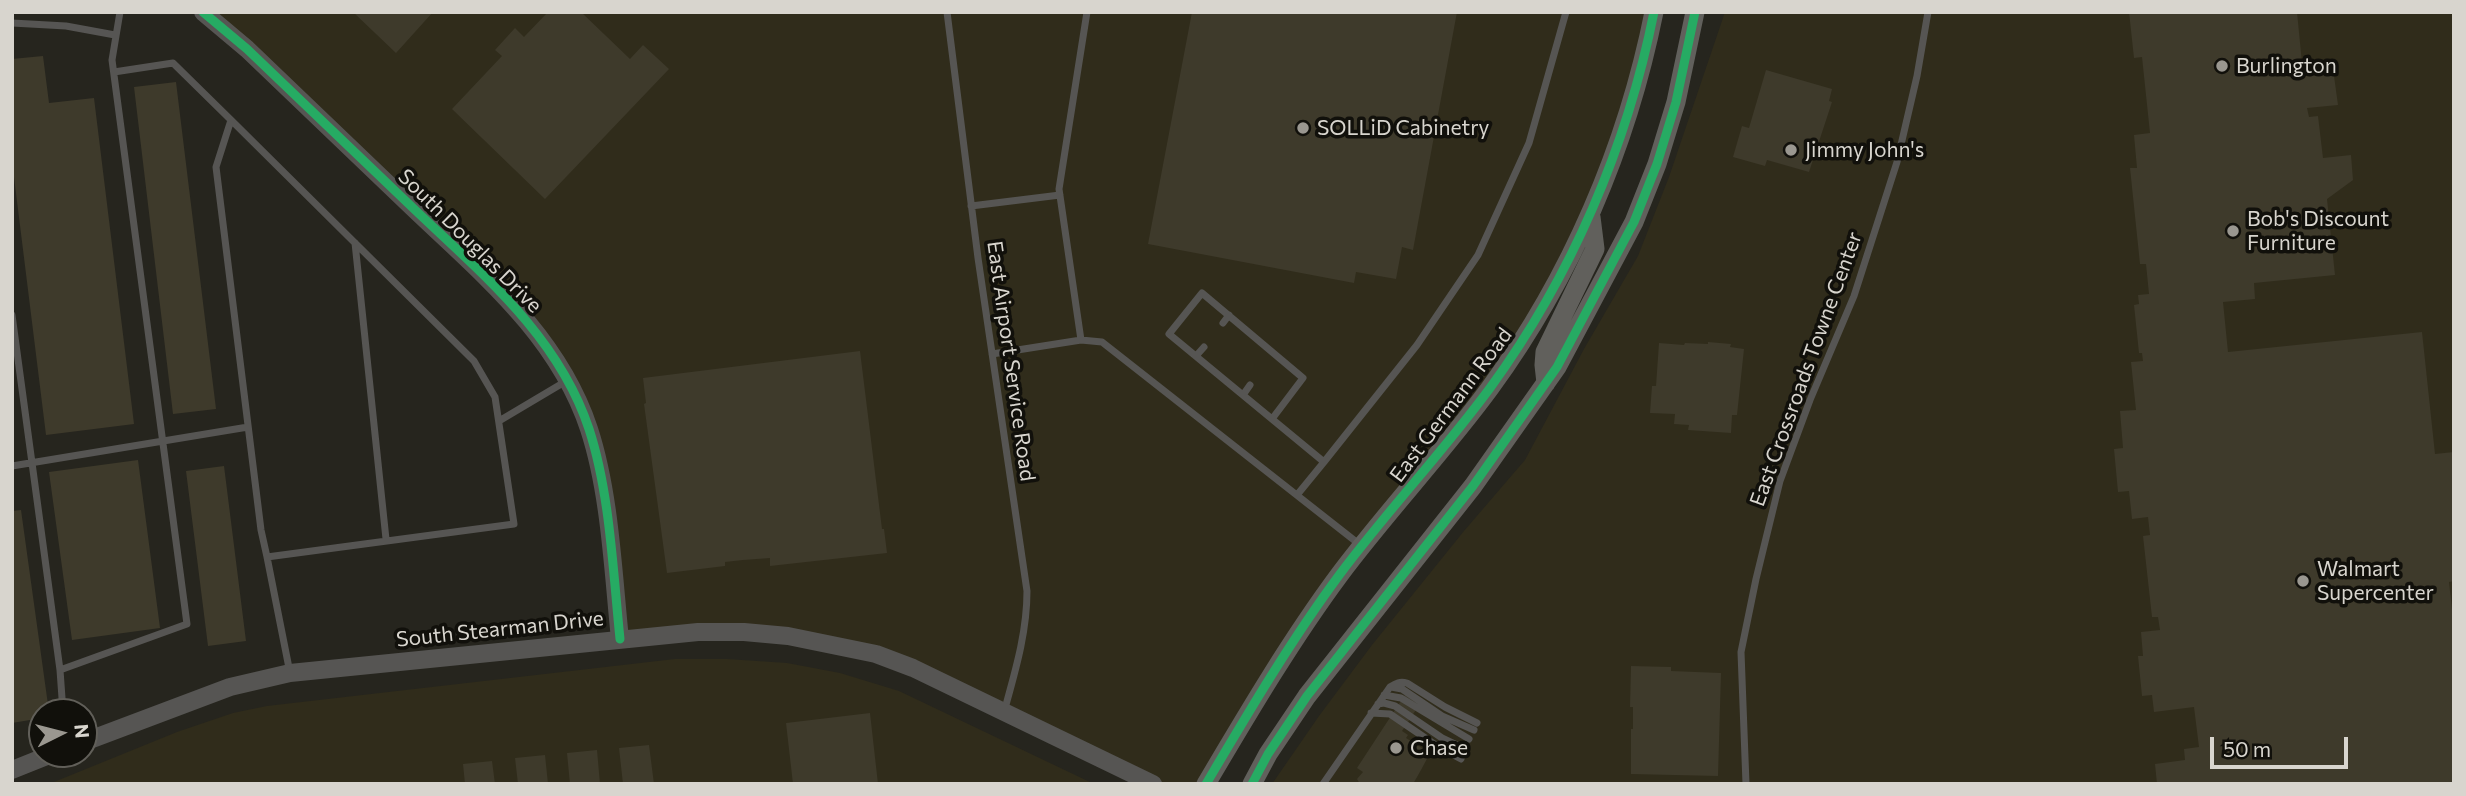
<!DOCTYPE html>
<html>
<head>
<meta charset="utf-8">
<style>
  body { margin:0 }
  #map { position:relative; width:2466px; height:796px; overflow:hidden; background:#26251e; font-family:Commissioner,sans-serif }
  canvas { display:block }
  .frame { position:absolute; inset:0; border:14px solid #d8d5ce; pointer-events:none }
  .north { position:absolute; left:28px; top:698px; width:70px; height:70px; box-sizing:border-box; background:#11100b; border:2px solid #615f59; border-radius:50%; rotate:84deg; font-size:19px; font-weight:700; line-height:28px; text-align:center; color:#d8d5ce }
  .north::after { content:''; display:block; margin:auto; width:24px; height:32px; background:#9a9790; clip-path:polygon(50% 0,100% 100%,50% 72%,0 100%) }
  .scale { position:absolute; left:2210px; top:737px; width:138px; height:32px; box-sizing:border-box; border:4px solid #d8d5ce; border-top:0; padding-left:9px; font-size:21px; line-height:24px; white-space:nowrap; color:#d8d5ce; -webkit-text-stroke:5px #11100b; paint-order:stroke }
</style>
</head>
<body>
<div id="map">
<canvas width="2466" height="796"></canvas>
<div class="frame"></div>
<div class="north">N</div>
<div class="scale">50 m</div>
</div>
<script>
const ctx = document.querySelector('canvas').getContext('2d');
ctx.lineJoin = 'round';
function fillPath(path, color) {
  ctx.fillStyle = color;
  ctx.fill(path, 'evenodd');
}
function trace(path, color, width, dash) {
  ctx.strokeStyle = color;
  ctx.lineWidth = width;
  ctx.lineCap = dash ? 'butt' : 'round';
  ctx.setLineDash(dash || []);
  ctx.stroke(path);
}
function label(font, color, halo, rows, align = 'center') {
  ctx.font = font + ' Commissioner,sans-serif';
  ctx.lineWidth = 7;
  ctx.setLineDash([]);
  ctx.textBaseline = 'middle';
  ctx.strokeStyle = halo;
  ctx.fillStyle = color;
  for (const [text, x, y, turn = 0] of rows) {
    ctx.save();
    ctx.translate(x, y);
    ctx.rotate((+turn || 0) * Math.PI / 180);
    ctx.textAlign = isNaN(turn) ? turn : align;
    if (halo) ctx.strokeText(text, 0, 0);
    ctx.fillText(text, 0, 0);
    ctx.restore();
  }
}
const built = new Path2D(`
  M203 12H1654L1635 92 1538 318 1340 574 1206 784H1153L913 668 788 637 620 639 603 483 552 352Z
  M1725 12H2454V784H1272L1319 716 1372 645 1464 531 1525 460 1584 349 1638 256 1669 177Z
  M675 659H727L787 663 840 673 899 691 1094 784H49L177 732 233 713 267 706Z`);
const building = new Path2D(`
  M353 12H433L396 53Z
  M548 12H581L630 59 643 45 669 69 545 199 452 109 502 56 495 50 515 28 524 37Z
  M1192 12H1457L1413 250 1402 247 1396 279 1356 272 1354 283 1148 244Z
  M2129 12H2297L2303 73 2334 76 2338 105 2307 108 2309 117 2318 116 2323 158 2351 155 2353 180 2327 199 2335 275 2254 283 2255 299 2223 302 2228 352 2422 332 2435 454 2454 452V581L2449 582 2454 627V784H2157L2155 764 2185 760 2184 749 2199 747 2194 707 2154 712 2152 695 2142 696 2138 656H2143L2141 632 2160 630 2158 617H2152L2143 536 2150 535 2148 517 2132 519 2129 491 2118 492 2114 449 2123 448 2120 411 2136 410 2131 362 2143 361 2142 353H2139L2134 305 2139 304 2138 295 2149 294 2146 264H2140L2130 168H2137L2134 135 2150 133 2142 57 2134 58Z
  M43 56 49 103 94 98 134 424 46 435 12 161V59Z
  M1766 70 1832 89 1829 101 1832 102 1809 172 1767 160 1765 166 1733 157 1742 126 1749 128Z
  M176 82 216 409 173 414 134 87Z
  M1708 342 1731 344 1730 347 1744 349 1737 415H1732L1731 433 1688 430 1689 425 1674 424 1675 414 1650 413 1652 386H1656L1659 343 1684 345 1685 343 1708 344Z
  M860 351 882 529H884L887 553 770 566V558L743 560 725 562V566L667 573 644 404 646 403 643 378Z
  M138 460 160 628 72 640 49 472Z
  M224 466 246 641 208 646 186 471Z
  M21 510 49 712H42V718L12 723V511Z
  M1631 666 1671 667V671L1721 673 1718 776 1631 774V729H1633V707H1630Z
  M1408 690 1423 699 1402 731 1408 735 1406 738 1430 753 1421 770 1413 784H1360L1357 779 1363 772 1357 768Z
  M870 713 878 784H793L786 723Z
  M649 745 654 784H623L619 748Z
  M597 750 600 784H570L567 753Z
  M545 755 548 784H518L515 758Z
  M492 761 495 784H465L463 764Z`);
const service = new Path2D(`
  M947 12 978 258 1027 591C1027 633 1015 672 1004 712
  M12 23 66 26 115 35
  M114 72 173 63 231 120
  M971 206 1060 195
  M355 243 386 539
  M12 315 60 670 63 712
  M1223 323 1229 315
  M1081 340 1059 189 1087 12
  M992 354 1081 340 1102 342 1359 544
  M1196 356 1204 347
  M1243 395 1250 385
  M1272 419 1303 378 1202 293 1169 334 1324 462 1417 345 1478 255 1529 143 1566 12
  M499 421 568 380
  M12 466 248 427
  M1297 495 1324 462
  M267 557 261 530 216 167 231 120 474 361 495 397 514 524 267 557 290 673
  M60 670 187 624 112 60 120 12
  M1391 687 1402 689 1442 716 1474 730
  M1384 695 1401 698 1469 739
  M1378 704 1384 703 1395 706 1442 738 1465 749
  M1371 713 1390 714 1440 748 1461 759
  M1323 784 1390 687C1396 683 1400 681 1407 683L1445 707 1477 723
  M1746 784 1741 652 1756 579 1780 481 1810 400 1854 296 1897 162 1917 76 1928 12`);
const tertiary = new Path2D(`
  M203 12 247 49C302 101 357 154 412 207 481 273 558 335 589 429 610 493 613 572 620 639
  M84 742 230 687 290 673 698 632H744L788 636 876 654 913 668 1153 784
  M12 770 52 754`);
const secondary = new Path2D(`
  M1546 383 1544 365 1545 352 1595 249 1591 217
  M1206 784C1248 713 1291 640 1340 574 1388 510 1443 452 1490 388 1571 277 1627 147 1654 12
  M1252 784 1268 754 1307 696 1473 486 1557 367 1634 222 1657 164 1676 102 1695 12`);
const cycleway = new Path2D(`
  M203 12 247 49C302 101 357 154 412 207 481 273 558 335 589 429 610 493 613 572 620 639
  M1206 784C1248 713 1291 640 1340 574 1388 510 1443 452 1490 388 1571 277 1627 147 1654 12
  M1252 784 1268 754 1307 696 1473 486 1557 367 1634 222 1657 164 1676 102 1695 12`);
const markers = [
  [2222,66,7,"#9a9790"],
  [1303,128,7,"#9a9790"],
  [1791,150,7,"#9a9790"],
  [2233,231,7,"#9a9790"],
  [2303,581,7,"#9a9790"],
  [1396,748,7,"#9a9790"]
];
const poiNames = [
  ["Burlington",2236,66],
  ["SOLLiD Cabinetry",1317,128],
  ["Jimmy John's",1805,150],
  ["Bob's Discount",2247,219],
  ["Furniture",2247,243],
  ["Walmart",2317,569],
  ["Supercenter",2317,593],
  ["Chase",1410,748]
];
const streetNames = [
  ["South Douglas Drive",470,241,45],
  ["East Airport Service Road",1011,361,82],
  ["East Crossroads Towne Center",1806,369,-70],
  ["East Germann Road",1451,405,-53],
  ["South Stearman Drive",500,629,-6]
];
fillPath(built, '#302c1b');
fillPath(building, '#3e3a2b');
trace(service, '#565553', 7);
trace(tertiary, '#565553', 18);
trace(secondary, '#61605c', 19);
trace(cycleway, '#26ab63', 9);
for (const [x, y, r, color] of markers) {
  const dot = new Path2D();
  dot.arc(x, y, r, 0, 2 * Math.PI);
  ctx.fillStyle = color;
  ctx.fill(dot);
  trace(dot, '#11100b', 2.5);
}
label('21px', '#d8d5ce', '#11100b', poiNames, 'left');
label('21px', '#d8d5ce', '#11100b', streetNames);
</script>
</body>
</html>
